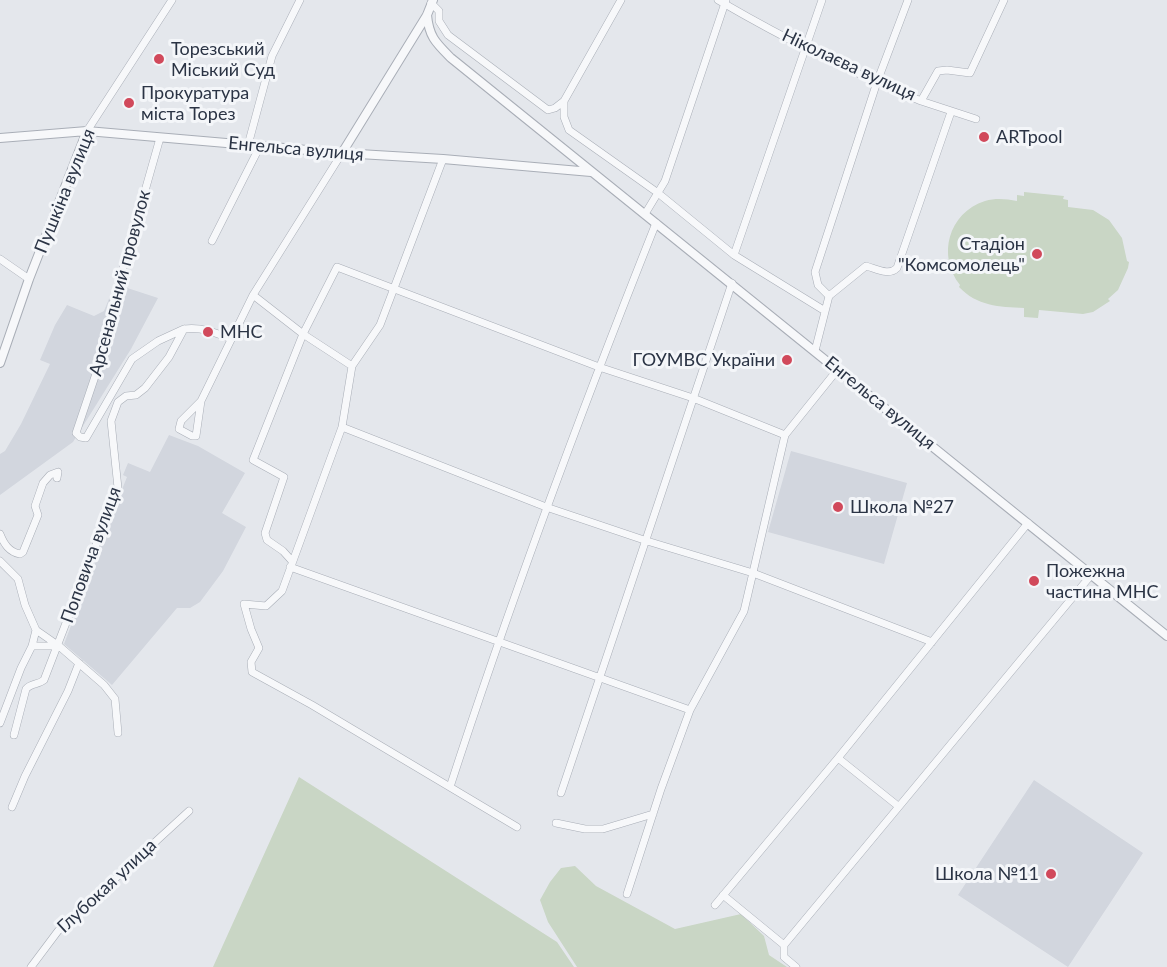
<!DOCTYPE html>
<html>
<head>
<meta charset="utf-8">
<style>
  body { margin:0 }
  canvas { display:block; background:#e4e7ec }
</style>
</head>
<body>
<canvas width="1167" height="967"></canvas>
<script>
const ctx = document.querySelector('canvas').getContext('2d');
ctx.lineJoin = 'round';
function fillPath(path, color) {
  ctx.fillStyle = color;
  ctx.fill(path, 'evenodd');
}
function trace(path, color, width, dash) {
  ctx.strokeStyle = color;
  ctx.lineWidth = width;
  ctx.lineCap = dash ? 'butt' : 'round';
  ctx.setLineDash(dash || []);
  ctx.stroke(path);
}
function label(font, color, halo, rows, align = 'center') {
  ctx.font = font + ' Lato,sans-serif';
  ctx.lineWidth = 6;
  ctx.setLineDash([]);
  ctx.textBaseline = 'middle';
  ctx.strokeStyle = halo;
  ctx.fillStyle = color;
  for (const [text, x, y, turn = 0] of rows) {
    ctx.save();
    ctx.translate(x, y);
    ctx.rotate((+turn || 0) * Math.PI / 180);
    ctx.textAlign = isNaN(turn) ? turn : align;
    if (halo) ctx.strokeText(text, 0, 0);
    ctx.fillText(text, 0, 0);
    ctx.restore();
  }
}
const built = new Path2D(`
  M115 284 158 298 131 349 73 442 0 495V454L5 451 21 424 50 364 40 360 55 325 67 305 94 316 104 311Z
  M169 435 198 446 245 473 222 513 246 527 223 571 200 602 190 608H177L112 685 64 644 97 558 98 549 127 477 123 475 128 463 150 472Z
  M791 451 907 483 884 564 768 532Z
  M1034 780 1143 853 1068 967 958 895Z`);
const green = new Path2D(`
  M1024 192 1064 196 1063 199 1068 200V207L1093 210 1109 220 1122 238 1127 261 1129 262 1128 268 1118 290 1108 299 1110 301 1093 312 1083 314 1039 310 1038 318 1024 317V308C999 307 977 306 959 287L960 285C937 256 948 213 985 201 996 198 1006 199 1017 201V195L1024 196Z
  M299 777 557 942 574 967H213Z
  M575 866 596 886 675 929 741 914 764 936 769 955 787 967H577L548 922 540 900 550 882 561 868Z`);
const minor = new Path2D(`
  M718 0C783 38 851 72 921 101L938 71 947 70 970 73 1004 0
  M431 3 439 11V21L448 35 548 110 555 108 564 101 621 0
  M564 101V117L569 130 658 193 734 255 825 311
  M921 101 976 119
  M87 131 172 0
  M160 138 112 307V326L76 433 80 437 86 438 132 359 158 341 184 329
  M248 145 272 56 300 0
  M645 214 665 181 726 0
  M212 241 260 146
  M734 255 822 0
  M0 259 29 279
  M253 295 303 334 352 366 342 427 282 591 266 606 244 604 251 629 259 648 251 662 252 672 312 705 517 827
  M829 296 818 285 815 272 877 82 908 0
  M815 351 829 296 866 266C877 269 889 276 897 268L951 112
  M352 366 380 325 443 159
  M201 401 196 436H192L179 429 181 421 201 401 253 295 342 153
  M342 427 546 507 647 541 753 573 932 642
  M0 534C4 544 9 552 20 554L23 552 38 515 35 506 43 483 50 475 58 472 57 478
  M0 561 18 579 25 605 36 630 59 646H32
  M292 561 283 551 267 540 265 533 284 477 253 460 303 334 337 267 599 367 693 398 785 435
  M290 567 690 710
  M59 646 104 685 115 699 118 733
  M0 723 21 668 32 646 36 630
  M14 735 26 689C31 683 38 685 44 680L118 488 111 421 118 402 126 396 136 395 145 388 169 357 184 329C202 327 214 332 231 339
  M838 758 898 806
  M450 787C512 596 582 409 656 223
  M561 793 732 283
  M12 807 25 776 68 691 79 663
  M556 823 585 829H603L653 814
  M627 894 661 789 690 710 744 611 785 435 838 369
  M723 895 784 945
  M715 905 838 758 1028 523
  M31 967 58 931 189 811
  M796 967 784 957V945L1092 574`);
const tertiary = new Path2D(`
  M427 15C429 37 436 43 451 58L1167 636
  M0 138 87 131 342 153 443 159 591 172
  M342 153 427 15 433 0
  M0 363 29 279 87 131`);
const markers = [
  [159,59,6,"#d1495b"],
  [129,103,6,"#d1495b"],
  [984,137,6,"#d1495b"],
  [1037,254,6,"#d1495b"],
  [208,332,6,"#d1495b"],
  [787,360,6,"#d1495b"],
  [838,507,6,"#d1495b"],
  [1034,581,6,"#d1495b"],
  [1051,874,6,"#d1495b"]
];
const poiNames = [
  ["Торезський",171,49],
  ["Міський Суд",171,70],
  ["Прокуратура",141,93],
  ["міста Торез",141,114],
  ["ARTpool",996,137],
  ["Стадіон",1025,244,"right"],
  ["\"Комсомолець\"",1025,265,"right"],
  ["МНС",220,332],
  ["ГОУМВС України",775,360,"right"],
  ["Школа №27",850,507],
  ["Пожежна",1046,571],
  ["частина МНС",1046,592],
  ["Школа №11",1039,874,"right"]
];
const streetNames = [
  ["Ніколаєва вулиця",849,65,25],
  ["Енгельса вулиця",296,149,5],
  ["Пушкіна вулиця",65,191,-68],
  ["Арсенальний провулок",120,283,-75],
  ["Енгельса вулиця",880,403,39],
  ["Поповича вулиця",91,555,-70],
  ["Глубокая улица",107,886,-43]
];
fillPath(built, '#d2d6de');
fillPath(green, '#c9d6c5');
trace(minor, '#a9aeb7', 8);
trace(tertiary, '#a9aeb7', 10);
trace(minor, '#f7f8fa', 7);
trace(tertiary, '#f7f8fa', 8);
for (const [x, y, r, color] of markers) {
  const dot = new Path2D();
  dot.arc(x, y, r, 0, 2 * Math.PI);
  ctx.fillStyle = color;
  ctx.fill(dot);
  trace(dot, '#f4f6f9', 2);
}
label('18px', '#2b3445', '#f4f6f9', poiNames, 'left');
label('18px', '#2b3445', '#f4f6f9', streetNames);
</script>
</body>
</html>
